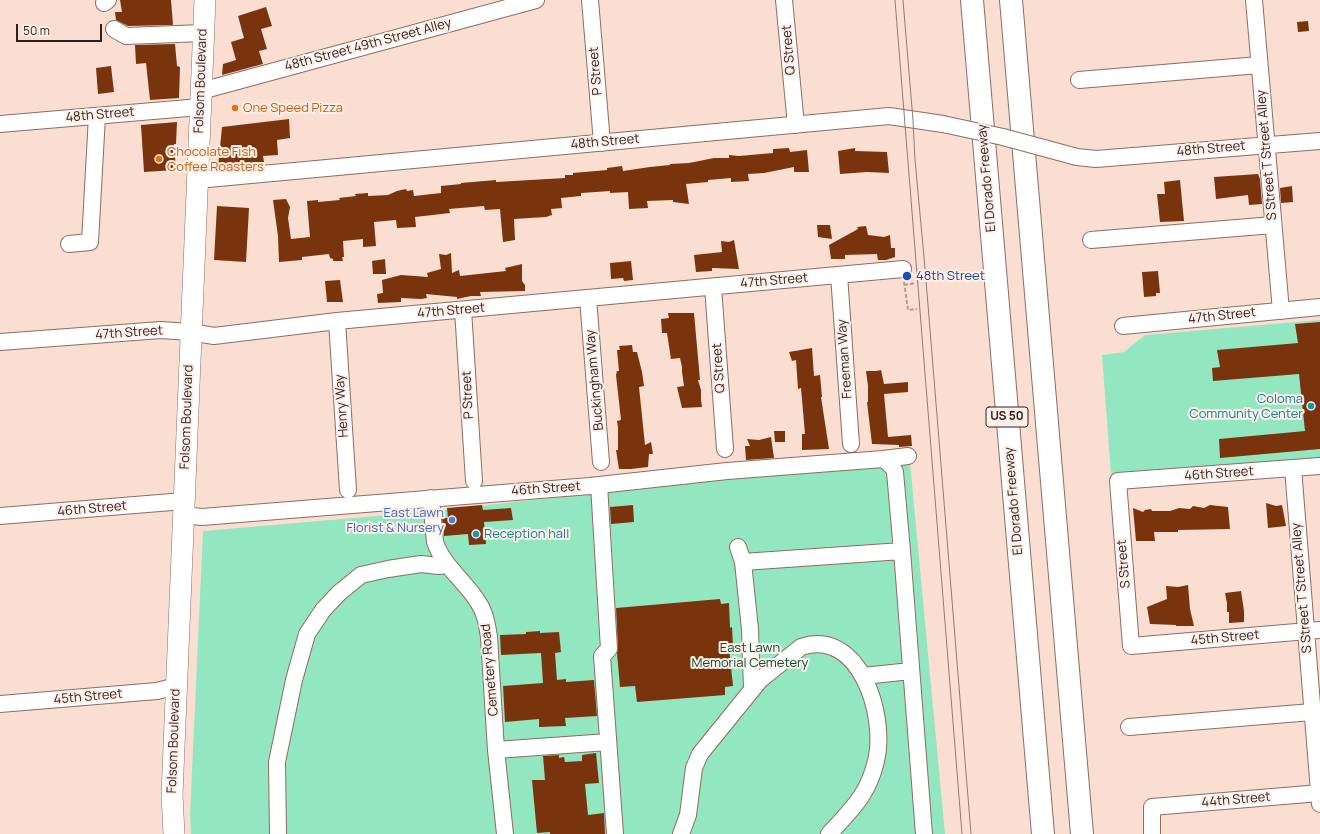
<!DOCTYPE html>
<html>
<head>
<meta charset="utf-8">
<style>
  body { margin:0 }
  #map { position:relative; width:1320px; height:834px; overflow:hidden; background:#fbded2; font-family:Manrope,sans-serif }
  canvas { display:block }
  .scale { position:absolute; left:16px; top:24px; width:86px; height:18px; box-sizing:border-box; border:2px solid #2e211c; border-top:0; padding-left:5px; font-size:12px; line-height:14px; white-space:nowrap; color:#2e211c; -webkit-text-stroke:3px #feefe9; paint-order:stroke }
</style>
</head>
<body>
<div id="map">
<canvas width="1320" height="834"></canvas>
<div class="scale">50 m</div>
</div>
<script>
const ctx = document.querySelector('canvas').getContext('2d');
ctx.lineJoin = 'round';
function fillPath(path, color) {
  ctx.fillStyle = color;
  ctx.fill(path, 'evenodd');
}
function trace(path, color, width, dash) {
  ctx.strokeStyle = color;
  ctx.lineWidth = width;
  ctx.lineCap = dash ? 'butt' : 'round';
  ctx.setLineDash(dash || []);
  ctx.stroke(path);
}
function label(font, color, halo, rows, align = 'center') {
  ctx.font = font + ' Manrope,sans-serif';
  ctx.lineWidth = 4;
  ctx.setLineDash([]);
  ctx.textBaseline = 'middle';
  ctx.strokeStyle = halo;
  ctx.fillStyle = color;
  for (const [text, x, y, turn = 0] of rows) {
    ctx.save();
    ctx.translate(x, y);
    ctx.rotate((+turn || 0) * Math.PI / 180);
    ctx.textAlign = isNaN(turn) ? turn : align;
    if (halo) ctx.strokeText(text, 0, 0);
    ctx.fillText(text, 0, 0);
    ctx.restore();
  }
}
const green = new Path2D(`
  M1320 320V458L1111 475 1102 355 1124 352 1145 335Z
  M909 452 945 834H191L190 815 203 531 423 512 761 475Z`);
const building = new Path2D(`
  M120 0H171L173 25 128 26 116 20 115 12H122Z
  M266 7 272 26 261 29 267 49 259 51 263 64 222 75 223 64 236 60 231 42 244 38 238 16Z
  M1308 21 1309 31 1298 32 1297 22Z
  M175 44 177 66 180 67 179 98 150 100 146 63 136 64 135 45Z
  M111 66 114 92 98 94 96 68Z
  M289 119 290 138 277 140 278 155 263 156 264 162 218 167 222 127Z
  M177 122 176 144H174L176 170 144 172 141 125Z
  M789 148 790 152 807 150 809 172H794V167L764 173 748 174 749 181 731 182V178L708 180V182L686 184 689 204 673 202V200L647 201 648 208 629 209 628 192 610 193V191L581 193V196L561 198 562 208 551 209 552 215 546 217 514 219 515 240 503 242 500 209 485 210 484 206 449 209 450 213 415 217 416 227 397 228 396 220 374 222 376 246 363 247V239L343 241 344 257H342L343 261H333V259L330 258 329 254 302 257V260L279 262 278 236 273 200 286 199 290 207 288 218 291 239 310 237 307 201 318 200V202L340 200 339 198 356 196 355 194 368 193V196L388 195 397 191 406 189 407 191 413 190 414 196 441 193V186L461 184V183L496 180V182L565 178V175H573V173L607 170V168L622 166 623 171 650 167 670 165V164L689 163 714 158H729V155L739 156 773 153V149Z
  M855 148V151L887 152 889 173 867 172 840 174 838 151Z
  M1258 174 1260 179 1262 204 1249 205 1248 195 1216 199 1214 177Z
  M1180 180 1184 221 1160 222 1157 194H1165L1164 182Z
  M1292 186 1293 202 1281 203 1280 188Z
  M217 206 249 208 246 262 214 260Z
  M817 225H830L832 239 818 237Z
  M866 226 868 235 884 237 890 235 891 248H895V257L886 260H878L877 254 845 255V259H831L829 245 858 229 857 227Z
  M734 240 739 269 712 268V271L696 272 694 255 722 252 721 241 729 242Z
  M451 253 452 273 459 270 460 276 506 271 505 268 522 264V281L525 285V291L480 292 481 296H471L457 299V297L426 294 427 298 421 299 401 298V302L378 303 377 294 383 293 382 280 401 275 428 277 427 273 441 269 439 254 446 255Z
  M385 259 386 274H373L372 261Z
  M631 261 633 280 624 281 623 278 611 279 610 263Z
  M1158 271 1160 293H1156V296L1144 297 1142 272Z
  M340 280 343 302H327L325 281Z
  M668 313H694L700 380H698L701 390V400L702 407 682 408 677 387 684 386 682 372V367L680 358 671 359 667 333H662L661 319 669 318Z
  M1320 322V449L1220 458 1219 439 1305 431 1299 374 1213 381 1212 368 1220 367 1217 350 1298 343 1295 324Z
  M632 345 633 352H637L642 372 644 386 639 387 645 445 651 442 653 454H649L648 467 631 469H619L616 450H618V427L617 421 621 420 616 375 617 371H619L617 350H620L619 346Z
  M812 348 814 376 820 375 822 397H821L829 449 802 450V434H805L801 388 798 389 796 360 792 361 789 352Z
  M881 370 884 384 908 382V392L884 394 888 437 911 435 912 446 899 447V445L872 444 867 402H868V386L866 371H876Z
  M774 431H785V442H775Z
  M771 437 774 458 746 460 745 446H750L747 439 759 440Z
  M1266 503 1276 506 1282 505 1286 526 1268 528Z
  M482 505 483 510 511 508 513 520 484 522 486 544 469 545 468 534 444 536 442 518H448L447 508Z
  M633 505 634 522 611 524 610 507Z
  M1210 505 1228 507 1230 529 1178 530V532H1154L1155 541H1136L1133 508 1143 512 1145 510 1151 509 1152 511H1170L1179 508 1190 509 1193 506 1204 508Z
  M1188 585 1190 609 1194 626H1176V625L1150 624 1147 607 1167 599 1166 586 1178 587Z
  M1241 591 1244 611V622L1229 623V612H1227V603L1225 593Z
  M720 599 721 604 729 603 730 628 732 627 733 647 729 648 733 686 725 687V695L637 702 635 686 620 687 617 653 618 648 616 608Z
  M540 631V633L559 632 561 652 555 653 557 680 566 679V682L594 680 597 716 565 718 566 726 539 727V719L505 722 503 686 543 683 541 653 501 655 500 635 526 634V632Z
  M596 753 599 783 585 784 588 815 604 813 605 834H550V832L537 833 532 780H545L543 756 559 755V758L564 757 565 762 582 761V755Z`);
const path = new Path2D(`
  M904 282 908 310 917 309
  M904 285 915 283`);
const minor = new Path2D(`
  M590 0 602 143
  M784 0 796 125
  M1254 0 1281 311
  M104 3 108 0
  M114 29 126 36 203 33
  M1079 80 1259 65
  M201 91 536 0
  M0 124 200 107
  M1077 157 1096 159 1320 141
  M197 180 889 116 943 124
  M1091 240 1273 225
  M69 244 90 242 97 116
  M839 275 851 444
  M713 287 725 449
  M588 298 601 462
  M463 310 474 481
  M337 321 348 490
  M1123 326 1320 307
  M0 342 161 330 190 332 214 336 337 321 903 269
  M883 459C889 463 893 466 895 472L902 551 924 834
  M1320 466 1118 481 1131 646 1320 630
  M1293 468 1320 804
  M599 485 609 649 602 656 615 834
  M431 498 435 542C443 566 465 581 478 602 485 612 487 624 489 637L496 750 505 834
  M183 515 202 517 590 486 727 471 883 459 908 456
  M0 516 184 501
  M738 547 743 562 750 629 752 689
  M743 562 902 551
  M863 676 911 671
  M0 704 157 691 176 686
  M1129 727 1312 712
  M496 750 608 742
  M278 834 277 762 294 680 307 634 323 610 339 593 361 575 388 569 421 564 439 566 447 565
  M681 834 688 815 694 768 700 754 760 680 801 647C860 627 887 717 876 761 868 795 852 809 829 834
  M1152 834V807L1320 793`);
const major = new Path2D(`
  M174 834 172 795 205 0`);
const highway = new Path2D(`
  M972 0 1043 834
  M1011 0 1082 834`);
const tram = new Path2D(`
  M895 0 962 834
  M903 0 913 120 915 160 925 268 971 834`);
const minorBridge = new Path2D(`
  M943 124 1003 137 1077 157`);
const markers = [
  [235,108,4,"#e8710a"],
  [159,159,4,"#e8710a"],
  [907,276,5,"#1a4fb4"],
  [1311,406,4,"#0f9aa8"],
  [452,520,4,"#3f7fe0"],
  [476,534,4,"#0f9aa8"]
];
const shields = [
  [1007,417,42]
];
const shieldNames = [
  ["US 50",1007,417]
];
const streetNames = [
  ["48th Street 49th Street Alley",368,45,-15],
  ["Q Street",789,50,-95],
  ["P Street",596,71,-95],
  ["Folsom Boulevard",201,81,-88],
  ["48th Street",100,115,-5],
  ["48th Street",605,142,-5],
  ["48th Street",1211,149,-5],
  ["S Street T Street Alley",1267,155,-95],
  ["El Dorado Freeway",987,178,-95],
  ["47th Street",774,281,-5],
  ["47th Street",451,311,-5],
  ["47th Street",1222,316,-6],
  ["47th Street",129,333,-4],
  ["Freeman Way",845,359,-94],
  ["Q Street",719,368,-94],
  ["Buckingham Way",595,380,-95],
  ["P Street",468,395,-93],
  ["Henry Way",342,406,-94],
  ["Folsom Boulevard",187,417,-88],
  ["46th Street",1219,474,-4],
  ["46th Street",546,489,-4],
  ["El Dorado Freeway",1014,501,-95],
  ["46th Street",92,509,-5],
  ["S Street",1124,564,-95],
  ["S Street T Street Alley",1302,588,-95],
  ["45th Street",1225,638,-5],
  ["Cemetery Road",490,670,-95],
  ["45th Street",88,697,-5],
  ["Folsom Boulevard",174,741,-88],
  ["44th Street",1236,800,-5]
];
const foodNames = [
  ["One Speed Pizza",243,108],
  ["Chocolate Fish",167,152],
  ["Coffee Roasters",167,167]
];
const transitNames = [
  ["48th Street",916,276]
];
const cultureNames = [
  ["Coloma",1303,399],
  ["Community Center",1303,414],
  ["Reception hall",484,534,"left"]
];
const shopNames = [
  ["East Lawn",444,513],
  ["Florist & Nursery",444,528]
];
const parkNames = [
  ["East Lawn",750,648],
  ["Memorial Cemetery",750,663]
];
fillPath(green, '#93e7c0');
fillPath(building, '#79340e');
trace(minor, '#8c6d5f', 18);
trace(major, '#8c6d5f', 22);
trace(highway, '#8c6d5f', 24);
trace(path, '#b39c92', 2, [4, 2]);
trace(minor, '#fff', 16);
trace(major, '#fff', 21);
trace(highway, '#fff', 22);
trace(tram, '#8f7a72', 1);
trace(minorBridge, '#8c6d5f', 18, []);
trace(minorBridge, '#fff', 16);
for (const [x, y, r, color] of markers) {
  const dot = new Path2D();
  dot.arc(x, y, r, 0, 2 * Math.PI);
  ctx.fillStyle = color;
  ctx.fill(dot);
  trace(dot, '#feefe9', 1.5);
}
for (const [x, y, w] of shields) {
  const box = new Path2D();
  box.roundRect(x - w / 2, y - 10, w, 20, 3);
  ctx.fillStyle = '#feefe9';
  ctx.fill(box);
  trace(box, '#2e211c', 1);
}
label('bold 12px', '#2e211c', null, shieldNames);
label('13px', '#2e211c', '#feefe9', streetNames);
label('13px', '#c56008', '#feefe9', foodNames, 'left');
label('13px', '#164399', '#feefe9', transitNames, 'left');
label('13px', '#0d838f', '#feefe9', cultureNames, 'right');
label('13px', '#366cbe', '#feefe9', shopNames, 'right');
label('13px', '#004f35', '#feefe9', parkNames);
</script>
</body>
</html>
